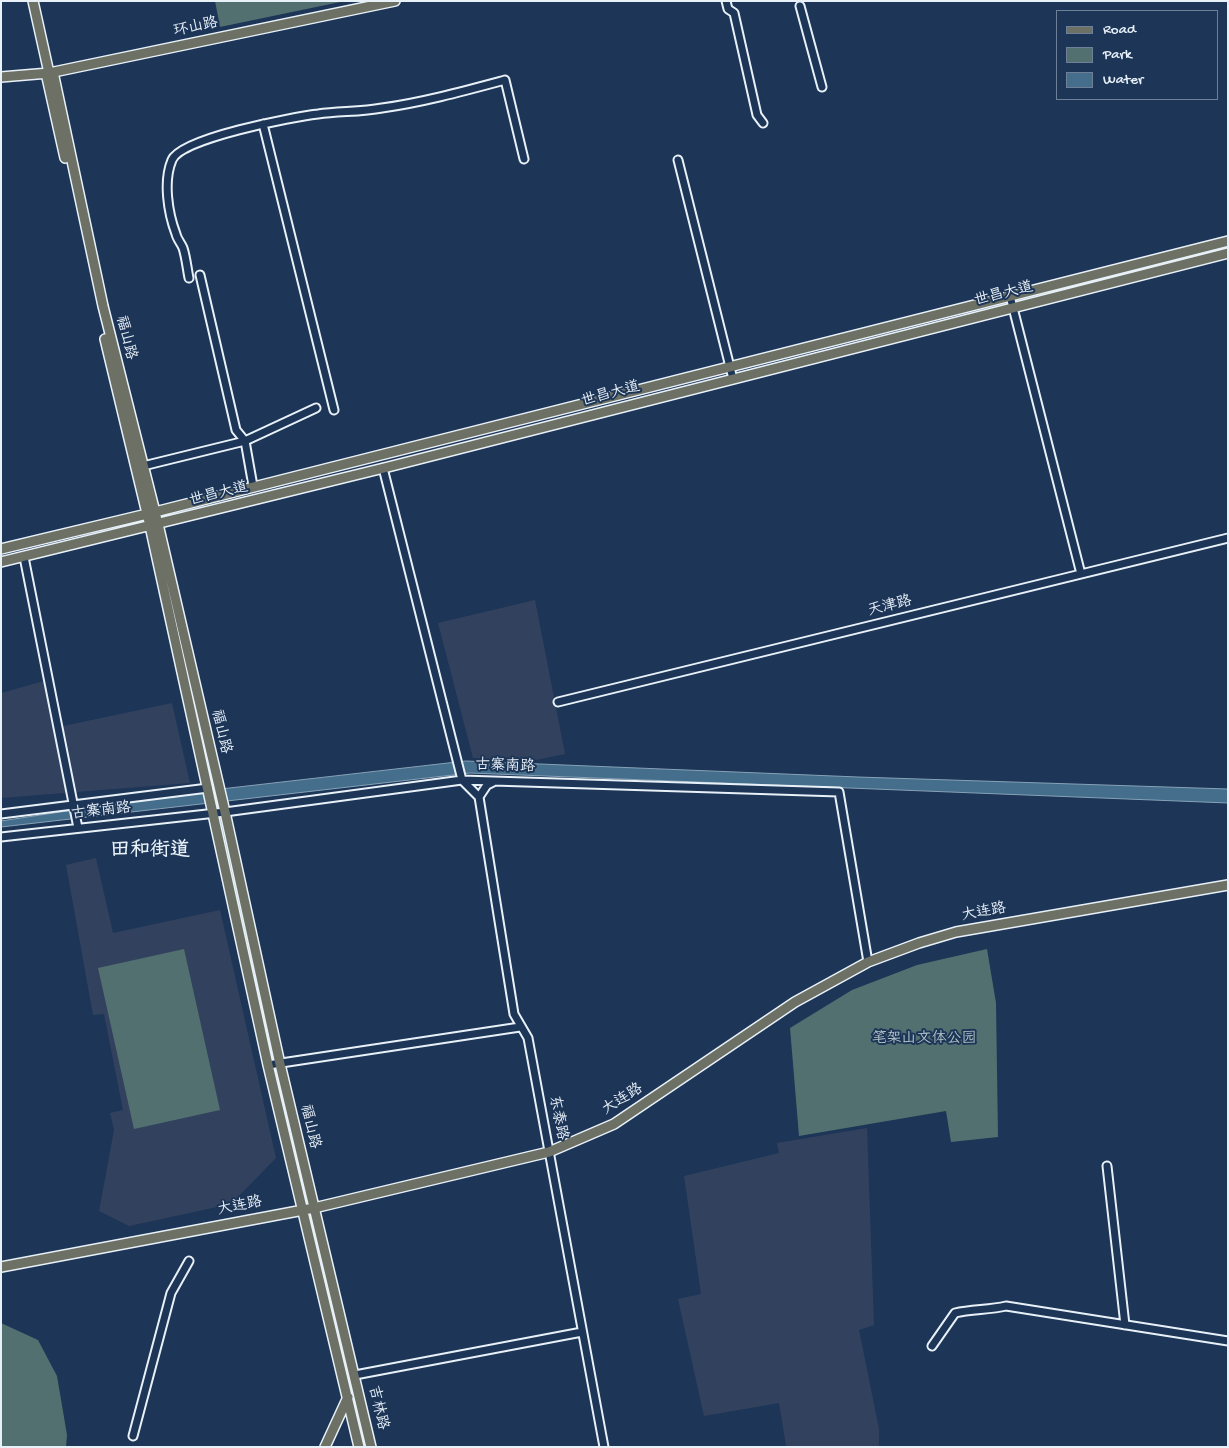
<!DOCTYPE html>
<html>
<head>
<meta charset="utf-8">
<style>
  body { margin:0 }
  #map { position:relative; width:1229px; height:1448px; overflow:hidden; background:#1d3557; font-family:"Gochi Hand",sans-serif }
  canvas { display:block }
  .frame { position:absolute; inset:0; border:2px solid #e8f1f8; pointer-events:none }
  .legend { position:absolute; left:1056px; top:10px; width:162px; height:90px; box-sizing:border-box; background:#1d3557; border:1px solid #6e8097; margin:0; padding:6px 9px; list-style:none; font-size:15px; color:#e8f1f8 }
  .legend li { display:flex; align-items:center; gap:10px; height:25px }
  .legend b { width:25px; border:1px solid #6e8097 }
</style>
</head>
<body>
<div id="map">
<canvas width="1229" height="1448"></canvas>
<div class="frame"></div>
<ul class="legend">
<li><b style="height:6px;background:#6c7065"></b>Road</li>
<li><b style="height:14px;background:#527070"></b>Park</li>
<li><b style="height:14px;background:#446e8b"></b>Water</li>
</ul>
</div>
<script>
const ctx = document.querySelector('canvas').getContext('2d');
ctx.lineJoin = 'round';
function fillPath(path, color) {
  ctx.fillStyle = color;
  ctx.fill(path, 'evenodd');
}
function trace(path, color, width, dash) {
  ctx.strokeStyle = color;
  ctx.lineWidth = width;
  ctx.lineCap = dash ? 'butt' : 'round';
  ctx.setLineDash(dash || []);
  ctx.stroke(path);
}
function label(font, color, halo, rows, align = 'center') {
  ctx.font = font + ' "Gochi Hand","LXGW WenKai TC",sans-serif';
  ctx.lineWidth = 4;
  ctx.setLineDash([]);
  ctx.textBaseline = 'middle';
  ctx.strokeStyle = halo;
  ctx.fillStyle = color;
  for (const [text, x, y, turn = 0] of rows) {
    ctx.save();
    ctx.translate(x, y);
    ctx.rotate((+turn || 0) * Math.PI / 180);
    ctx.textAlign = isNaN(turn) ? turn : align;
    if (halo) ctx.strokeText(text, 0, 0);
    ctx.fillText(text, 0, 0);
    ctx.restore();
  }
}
const built = new Path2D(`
  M535 600 565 754 531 761 473 758 438 623Z
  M44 681 54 728 172 703 190 783 1 798V693Z
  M96 858 113 933 220 910 276 1158 231 1204 129 1226 99 1211 114 1130 110 1113 123 1110 104 1014 93 1015 66 865Z
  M867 1128 874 1325 859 1330 879 1429V1447H784L786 1446 779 1403 704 1416 678 1299 701 1294 684 1176 779 1153 777 1143Z`);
const green = new Path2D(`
  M215 1H345L220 27Z
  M184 949 220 1110 134 1129 98 968Z
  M987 949 996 1003 998 1137 951 1142 946 1111 799 1136 790 1028 852 990 917 965Z
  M1 1323 38 1340 57 1376 67 1435 66 1447H1Z`);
const water = new Path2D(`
  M466 761 858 777 1228 789V803L470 773 1 827V821L186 793Z`);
const minor = new Path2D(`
  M726 1 728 9 734 13 757 115 763 123
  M800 6 822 87
  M263 124 334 410
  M678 160 733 379
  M200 275 236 430 245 441 253 486
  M189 278C187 268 186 257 183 248 181 243 177 239 176 234 168 213 163 181 172 160 181 138 293 117 318 114 339 111 361 112 382 108 424 102 464 91 505 80L524 159
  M1010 296 1081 574
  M139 467 245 441 316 408
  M383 468 462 780 479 797
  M24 557 78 828
  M558 702 1228 538
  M479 797 514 1014 528 1038 604 1447
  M479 797 487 785 493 782
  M1 814 208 788
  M1 837 225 812 462 780 839 792 868 962
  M268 1065 520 1027
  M1107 1166 1125 1325
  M932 1346 955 1313C972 1309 989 1310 1006 1306L1228 1341
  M355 1375 582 1332
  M133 1436 171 1293 189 1261`);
const major = new Path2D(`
  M33 1 49 73
  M53 72 103 306 158 524 225 812 280 1064 371 1447
  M46 73 65 158
  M1 77 49 73 395 1
  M105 339 150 526 268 1065 359 1447
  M1 549 147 514 1228 241
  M1 562 388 467 1228 253
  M1 1267 314 1208 549 1152 614 1124 795 1002 868 962 919 943 956 932 1228 885
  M325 1447 348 1397`);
const streetNames = [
  ["环山路",196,28,-12],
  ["世昌大道",1004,295,-14],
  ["福山路",125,338,76],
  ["世昌大道",611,395,-15],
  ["世昌大道",219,495,-14],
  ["天津路",890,607,-14],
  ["福山路",220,732,77],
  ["古寨南路",505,767,2],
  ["古寨南路",101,812,-6],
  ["大连路",984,913,-10],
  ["大连路",623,1100,-32],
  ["东泰路",557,1118,79],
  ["福山路",309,1127,77],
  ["大连路",240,1207,-11],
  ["吉林路",377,1408,77]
];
const parkNames = [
  ["笔架山文体公园",924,1040]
];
const districtNames = [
  ["田和街道",150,852]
];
fillPath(built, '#32425e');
fillPath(green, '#527070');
fillPath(water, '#446e8b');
trace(water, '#86a2b7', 1);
trace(minor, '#e8f1f8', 11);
trace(major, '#e8f1f8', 12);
trace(minor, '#1d3557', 7);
trace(major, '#6c7065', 9);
label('15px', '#e8f1f8', '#1d3557', streetNames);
label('15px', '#b4c4c8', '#1d3557', parkNames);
label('bold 20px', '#e8f1f8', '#1d3557', districtNames);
</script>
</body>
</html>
